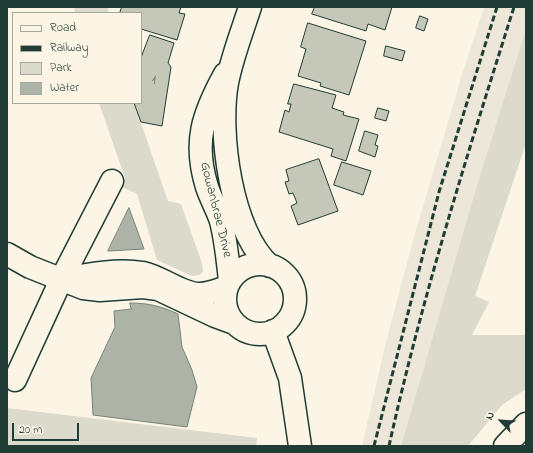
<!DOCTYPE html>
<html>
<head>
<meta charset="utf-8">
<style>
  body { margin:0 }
  #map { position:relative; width:533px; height:453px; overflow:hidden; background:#fcf5e5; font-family:"Indie Flower",sans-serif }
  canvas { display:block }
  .frame { position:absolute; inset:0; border:8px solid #1f3d34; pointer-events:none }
  .legend { position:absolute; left:12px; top:12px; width:130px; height:92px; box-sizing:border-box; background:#fcf5e5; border:1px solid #a4ab9e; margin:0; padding:5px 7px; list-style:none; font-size:12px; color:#1f3d34 }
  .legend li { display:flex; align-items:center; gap:8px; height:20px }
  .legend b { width:20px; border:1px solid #a4ab9e }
  .north { position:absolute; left:481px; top:401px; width:40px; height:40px; -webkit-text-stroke:3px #fcf5e5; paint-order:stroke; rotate:295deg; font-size:11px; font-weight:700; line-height:16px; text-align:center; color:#1f3d34 }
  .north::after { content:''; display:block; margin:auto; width:14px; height:18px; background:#1f3d34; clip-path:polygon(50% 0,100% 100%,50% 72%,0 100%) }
  .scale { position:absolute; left:12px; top:423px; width:67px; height:18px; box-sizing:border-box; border:2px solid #1f3d34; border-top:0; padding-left:5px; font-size:12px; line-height:14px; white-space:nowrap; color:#1f3d34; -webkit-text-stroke:3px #fcf5e5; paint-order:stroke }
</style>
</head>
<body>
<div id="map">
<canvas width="533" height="453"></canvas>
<div class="frame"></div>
<ul class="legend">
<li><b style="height:5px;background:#fcf5e5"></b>Road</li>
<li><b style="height:5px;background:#1f3d34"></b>Railway</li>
<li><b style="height:11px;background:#dcdacc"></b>Park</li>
<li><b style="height:11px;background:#aeb3a7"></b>Water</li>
</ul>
<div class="north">N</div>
<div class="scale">20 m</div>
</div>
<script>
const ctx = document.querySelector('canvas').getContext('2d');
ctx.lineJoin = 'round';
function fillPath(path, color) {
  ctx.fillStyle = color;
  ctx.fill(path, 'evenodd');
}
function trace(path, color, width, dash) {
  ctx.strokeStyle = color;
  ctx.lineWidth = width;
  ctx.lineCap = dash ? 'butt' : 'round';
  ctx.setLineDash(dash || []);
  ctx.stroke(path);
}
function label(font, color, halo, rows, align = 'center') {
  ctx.font = font + ' "Indie Flower",sans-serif';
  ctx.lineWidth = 3.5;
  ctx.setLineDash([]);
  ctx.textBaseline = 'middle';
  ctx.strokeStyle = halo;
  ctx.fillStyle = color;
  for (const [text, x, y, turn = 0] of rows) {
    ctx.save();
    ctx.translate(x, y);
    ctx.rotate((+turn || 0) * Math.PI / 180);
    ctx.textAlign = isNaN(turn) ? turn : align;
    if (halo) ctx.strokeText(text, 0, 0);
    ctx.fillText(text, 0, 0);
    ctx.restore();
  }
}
const built = new Path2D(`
  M484 7H526V29L401 446H362L386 342 412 244 461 78Z`);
const green = new Path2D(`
  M74 7H108V13H75Z
  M526 29V143L475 296 489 302 472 335H526V389L502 405 468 446H401L477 186Z
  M99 103H134L168 201 181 204 202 263 203 271 200 275 192 276 157 260 137 194 120 186 125 178Z
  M7 408 257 438 256 446H7Z`);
const water = new Path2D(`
  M129 208 144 249 108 251Z
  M130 303C148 303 161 306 178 314L182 347 192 370 197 387 187 427 93 415 91 378 115 327 114 311 131 309Z`);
const building = new Path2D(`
  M122 7H181L179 13 185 14 177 40 141 29V13H120Z
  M315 7H392L385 30 368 24 366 31 312 14Z
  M420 16 428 19 424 31 416 28Z
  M308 23 366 41 349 95 320 86 321 83 298 76 306 49 301 47Z
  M150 35 174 43 168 63 171 67 162 126 141 122 134 103H141V58Z
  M386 46 405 51 402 61 384 56Z
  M294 84 336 95 332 108 344 112 343 115 359 119 346 161 331 156 333 149 279 132 285 110 289 112 291 104H288Z
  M378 108 389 111 386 121 375 118Z
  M365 131 378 135 375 145 378 146 375 157 359 151Z
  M319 159 338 211 298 225 291 206 297 203 293 193 289 194 285 182 289 181 286 170Z
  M342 162 371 171 363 195 334 185Z`);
const minor = new Path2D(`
  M250 7C242 32 232 57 227 83 218 132 231 232 270 266
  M225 74C203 114 193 142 207 187 211 199 217 209 221 221 226 241 228 261 230 281
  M7 254 30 267 83 288 100 290 143 287 158 289 215 316 234 323
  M225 299a35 35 0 1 1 70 0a35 35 0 1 1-70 0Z
  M64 279C89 274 118 269 143 273 162 277 183 295 200 294 209 294 218 290 227 287
  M273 331 290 378 300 446
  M15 380 61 280 112 181`);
const major = new Path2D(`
  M505 446 526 424`);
const rail = new Path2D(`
  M374 446 439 192 497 7
  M389 446C422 297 468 152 514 7`);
const numberNames = [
  ["1",154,81]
];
const streetNames = [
  ["Gowanbrae Drive",215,210,76]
];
fillPath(built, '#ece7d8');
fillPath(green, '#dcdacc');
fillPath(water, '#aeb3a7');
trace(water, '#758479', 1);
fillPath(building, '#c5c7b9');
trace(building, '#1f3d34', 1);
trace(minor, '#1f3d34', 25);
trace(major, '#1f3d34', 25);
trace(minor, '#fcf5e5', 22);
trace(major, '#fcf5e5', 22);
trace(rail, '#1f3d34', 3, [6, 3]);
label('12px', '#486055', null, numberNames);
label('14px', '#1f3d34', '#fcf5e5', streetNames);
</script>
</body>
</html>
